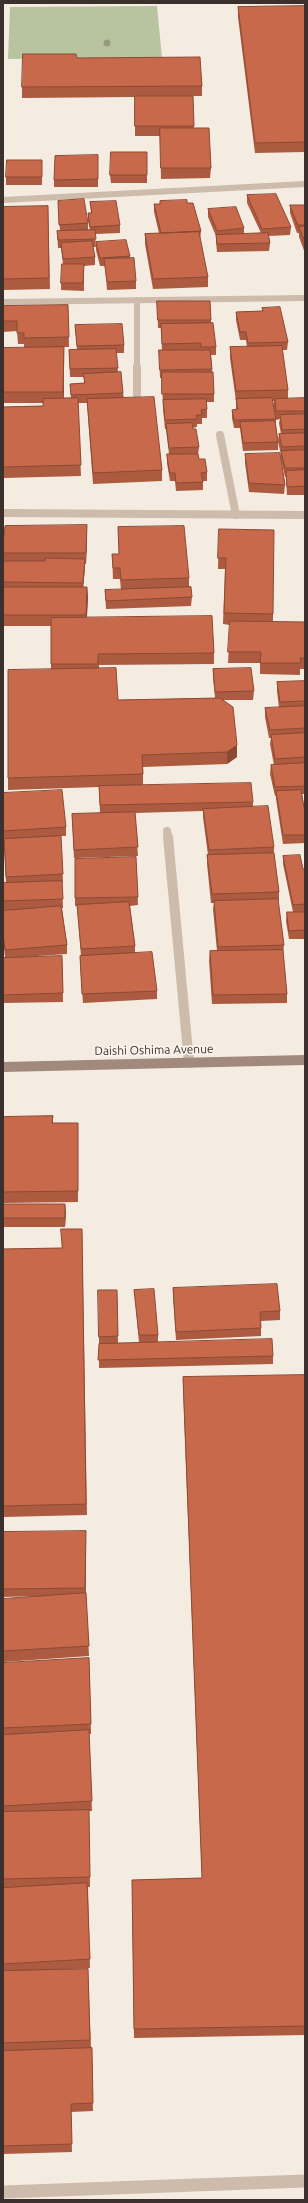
<!DOCTYPE html>
<html>
<head>
<meta charset="utf-8">
<style>
  body { margin:0 }
  #map { position:relative; width:308px; height:2203px; overflow:hidden; background:#f4ebe1; font-family:Ubuntu,sans-serif }
  canvas { display:block }
  .frame { position:absolute; inset:0; border:4px solid #3b302b; pointer-events:none }
</style>
</head>
<body>
<div id="map">
<canvas width="308" height="2203"></canvas>
<div class="frame"></div>
</div>
<script>
const ctx = document.querySelector('canvas').getContext('2d');
ctx.lineJoin = 'round';
function fillPath(path, color) {
  ctx.fillStyle = color;
  ctx.fill(path, 'evenodd');
}
function trace(path, color, width, dash) {
  ctx.strokeStyle = color;
  ctx.lineWidth = width;
  ctx.lineCap = dash ? 'butt' : 'round';
  ctx.setLineDash(dash || []);
  ctx.stroke(path);
}
function label(font, color, halo, rows, align = 'center') {
  ctx.font = font + ' Ubuntu,sans-serif';
  ctx.lineWidth = 3.5;
  ctx.setLineDash([]);
  ctx.textBaseline = 'middle';
  ctx.strokeStyle = halo;
  ctx.fillStyle = color;
  for (const [text, x, y, turn = 0] of rows) {
    ctx.save();
    ctx.translate(x, y);
    ctx.rotate((+turn || 0) * Math.PI / 180);
    ctx.textAlign = isNaN(turn) ? turn : align;
    if (halo) ctx.strokeText(text, 0, 0);
    ctx.fillText(text, 0, 0);
    ctx.restore();
  }
}
const green = new Path2D(`
  M157 6 162 58 8 59 10 7Z`);
const laneFar2 = new Path2D(`
  M137 300V368`);
const laneFar1 = new Path2D(`
  M137 367V404
  M220 435 236 515
  M167 831 168 838`);
const lane = new Path2D(`
  M168 837 189 1063`);
const streetFar2 = new Path2D(`
  M3 200 305 184
  M3 302 305 298`);
const streetFar1 = new Path2D(`
  M3 513 305 515`);
const street = new Path2D(`
  M3 2192 305 2181`);
const secondary = new Path2D(`
  M3 1067 305 1060`);
const trees = [
  [107,43]
];
const wall = new Path2D(`
  M305 6V152L255 153 238 17V7Z
  M77 58 202 86V96H193L194 128 211 168 210 178 161 179 160 136H135V97L22 98V87Z
  M147 152V183H111L110 175Z
  M98 155V187H54V180Z
  M42 160V185H6V177Z
  M247 195 291 227 290 235 268 236 270 243 269 251 217 252 216 242V236L208 217V209L244 228V234L261 233 247 203Z
  M58 201 88 223V230H90L88 221V213H91L90 202 120 225V233L95 234 96 247H93L95 257V265L84 266V291L61 290V283L63 264 61 248H58L57 231H60Z
  M160 201 187 203 201 231 200 239 208 277V287L153 289 145 244V234L159 233 154 212V204H160Z
  M290 205H305V253L299 237V233H297L290 213Z
  M48 206 50 289 3 290V207Z
  M96 242 130 256V259L136 281V289L107 290 105 266H100L96 250Z
  M157 301 211 320V323L216 347V355H211L214 394V402H206L207 409V418H202V424H197V427L192 428 199 447 198 455 199 459 207 472V481H203V490L176 491 175 481H170L167 463V454H169L166 429H165L163 409 162 378H160L159 350H162L161 328H158Z
  M68 305 69 347H64V398H71L70 384 84 383V377H70L69 350H77L75 325 124 345V353H116L118 372 123 393 124 398 162 470V481L93 484 87 403H78L81 476 3 478V407L43 406V403H3V348H24V344H18L17 331 3 332V306Z
  M262 308 288 342 287 350H282L288 390V399L305 398V495H287L286 477H285L281 459V454L278 442V450L243 451 240 428H234L232 418V410L236 409V401L230 358V347H247L246 340H240L236 320V312L262 311ZM273 401H274V407L275 416ZM280 419 279 423 281 434H279L278 441 276 426V420Z
  M245 454 285 485 284 494 249 492 245 463Z
  M118 527 189 578V587L192 597 191 606 106 609 105 590H121L120 579H113L112 554H119Z
  M219 529 273 614V622H305V669H300V675L260 674V663H228L230 625 223 624 225 569H218Z
  M3 536H87L86 564H85L83 587H87L88 598 87 618 214 653V664L99 665V668L118 700 215 698 213 677V669L254 691 253 700H224L237 757 227 764 143 767V785L253 802V807L274 847V855L279 892V901H278L284 945 283 954 287 994V1003L212 1004 209 960 210 951H217L213 909 214 903H211L207 864V855H208L203 817V811L135 813 138 856 74 858 72 814 100 813 99 787 8 790V778L51 669V626H3Z
  M305 681V794H302L305 813V843L283 844 276 799V796H275L270 774 271 765H274L270 744 271 738H269L265 717V708H279L277 691V682Z
  M3 793 66 827V836H61L63 883H62L63 908H62L67 945V954L23 957 62 956 63 1002 3 1003V958H5L3 937V911L15 910H3V883H6L4 840H3Z
  M283 856 303 869H305V939H289L286 921 287 912H293L283 864Z
  M136 857 138 905 130 906 135 946V953L157 991V999L83 1003 80 964V956H81L77 906H75V859Z
  M53 1116V1123L78 1134V1202L3 1203V1117Z
  M3 1204 66 1212 65 1227H3Z
  M82 1229 87 1515 3 1517V1249L62 1248Z
  M173 1288 280 1311V1320L261 1321V1336L176 1340 173 1296Z
  M117 1290 118 1343H139L135 1298 134 1290 158 1335V1342L273 1356V1364L99 1368V1337Z
  M305 1375V2035L134 2038 132 1880 202 1878 183 1388V1377Z
  M3 1532 86 1539V1593L89 1656 3 1662V1599L38 1596 3 1597Z
  M89 1658 91 1734H89L92 1811H89L90 1887H88L90 1968 69 1969H88L91 2048H92V2056L93 2111 71 2112 72 2152 3 2154V1663Z`);
const shadedWall = new Path2D(`
  M64 347V403L63 392Z
  M87 525V536L86 564V553Z
  M85 559V567L83 591V583Z
  M87 587 88 598 86 626V615Z
  M237 745V757L227 764V752Z
  M65 1204 66 1212 65 1227Z`);
const building = new Path2D(`
  M305 6V142L255 143 238 7Z
  M23 54H76L77 58 200 57 202 86 22 87Z
  M135 96H193L194 126H135Z
  M160 128H209L211 168H161Z
  M111 152H147V175H110Z
  M98 155V179L54 180 55 156Z
  M7 160H42V177H6Z
  M276 194 291 227 262 229 247 195Z
  M84 199 88 223 59 225 58 201Z
  M187 200V203H193L201 231 161 233 154 204H160V201Z
  M116 201 120 225 90 227 88 213H92L90 202Z
  M290 205H305V225H298Z
  M48 206 49 278 3 279V207Z
  M236 207 244 228 217 231 208 209Z
  M305 226V242L299 227Z
  M95 230 96 239 58 240 57 231Z
  M199 232 208 277 153 279 145 234Z
  M268 233 270 243 217 244 216 235Z
  M126 240 130 256 100 258 96 242Z
  M92 241 95 257 63 259 61 243Z
  M134 258 136 281 107 282 104 259Z
  M62 264H84L83 283H61Z
  M157 301H210L211 320H158Z
  M68 305 69 337 24 338V333H17V321H3V306Z
  M280 307 288 342 248 343 246 332H240L236 312 263 311 262 308Z
  M213 323 216 347H201V343L162 344 161 324Z
  M122 324 124 345 77 346 75 325Z
  M282 346 288 390 236 391 230 347Z
  M64 347 63 392H3V348Z
  M116 349 118 368 70 369 69 350Z
  M159 350H210L212 369 160 370Z
  M121 372 123 393 71 395 70 384 85 383 83 374Z
  M162 372H213L214 394H162Z
  M154 397 162 470 93 473 87 399Z
  M78 398 81 465 3 467V407L43 406V399Z
  M272 398 276 419 234 420 232 410 238 409 236 399Z
  M305 398V411H276L275 399Z
  M206 399 207 409 201 410 202 415H196L197 419 165 420 163 400Z
  M304 414 305 418V429L282 430 280 415Z
  M275 421 278 442 243 443 240 422Z
  M192 423 193 429H196L199 447 169 448 166 424Z
  M305 433V446L282 447 279 434Z
  M305 450V468H285L281 451Z
  M280 453 285 485 249 483 245 454Z
  M167 454H198L199 459H205L207 472 201 473 203 482 176 483 175 473H170Z
  M305 470V486L287 487 286 471Z
  M87 525 86 553H3V536H4L5 526Z
  M184 526 189 578 121 580 120 568H113L112 554H119L118 527Z
  M219 529 274 530 273 614 224 613 226 558H218Z
  M46 558 85 559 83 583 3 582V561H45Z
  M3 587H87L86 615H3Z
  M191 587 192 597 106 601 105 590Z
  M212 616 214 653 98 654V664H51V618Z
  M230 621 305 622V658H300L301 663H260L261 652H228Z
  M116 668 118 700 220 698 233 707 237 745 227 752 142 755 143 774 8 778V670Z
  M251 668 254 691 215 692 213 669Z
  M305 681V701L280 702 277 682Z
  M305 706V728L270 730 265 708Z
  M305 733V757L275 759 271 735Z
  M305 763V786L275 787 271 765Z
  M251 783 253 802 100 805 99 786Z
  M62 790 66 827 3 831V793Z
  M301 790 305 813V835H283L276 791Z
  M268 806 274 847 209 850 203 809Z
  M135 812 138 847 74 850 72 814Z
  M61 836 63 874 6 877 4 839Z
  M274 853 279 892 212 894 207 855Z
  M300 855 303 869H305V904L293 905 283 856Z
  M136 857 138 897 75 898V859Z
  M62 881 63 899 3 901V883Z
  M278 899 284 945 218 947 214 901Z
  M129 902 135 946 81 949 77 905Z
  M61 906 67 945 5 950 3 933V911Z
  M287 912H305V930L289 931Z
  M283 950 287 994 213 995 210 951Z
  M152 952 157 991 82 994 80 956Z
  M62 956 63 993 3 995V958Z
  M53 1116 52 1123H78V1191L3 1192V1117Z
  M3 1204H65V1218H3Z
  M61 1229H82L86 1504 3 1506V1249L62 1248Z
  M277 1284 280 1311 260 1312 261 1328 176 1332 173 1288Z
  M154 1289 158 1335H139L134 1290Z
  M98 1290H117L118 1336 99 1337Z
  M272 1339 273 1356 98 1360 99 1344Z
  M305 1375V2026L134 2029 132 1880 202 1878 183 1377Z
  M86 1531 85 1588 3 1589V1532Z
  M86 1593 89 1646 3 1651V1599Z
  M89 1658 91 1724 3 1728V1663Z
  M89 1730 92 1801 3 1806V1735Z
  M89 1810 90 1877 3 1879V1812Z
  M87 1883 90 1959 3 1964V1888Z
  M88 1969 90 2040 3 2043V1971Z
  M92 2048 93 2103 71 2104 72 2144 3 2146V2051Z`);
const streetNames = [
  ["Daishi Oshima Avenue",154,1050,-1]
];
fillPath(green, '#b8c4a0');
trace(laneFar2, '#cdbbac', 6);
trace(laneFar1, '#cdbbac', 8);
trace(lane, '#cdbbac', 10);
trace(streetFar2, '#cdbbac', 6);
trace(streetFar1, '#cdbbac', 8);
trace(street, '#cdbbac', 13);
trace(secondary, '#a18a7d', 10);
ctx.fillStyle = '#969b7f';
for (const [x, y] of trees) {
  ctx.beginPath();
  ctx.arc(x, y, 3.5, 0, 2 * Math.PI);
  ctx.fill();
}
fillPath(wall, '#ac5a40');
fillPath(shadedWall, '#8c4a34');
fillPath(building, '#c8694b');
trace(building, '#8c4a34', 1);
label('12px', '#3b302b', '#fbf5ee', streetNames);
</script>
</body>
</html>
